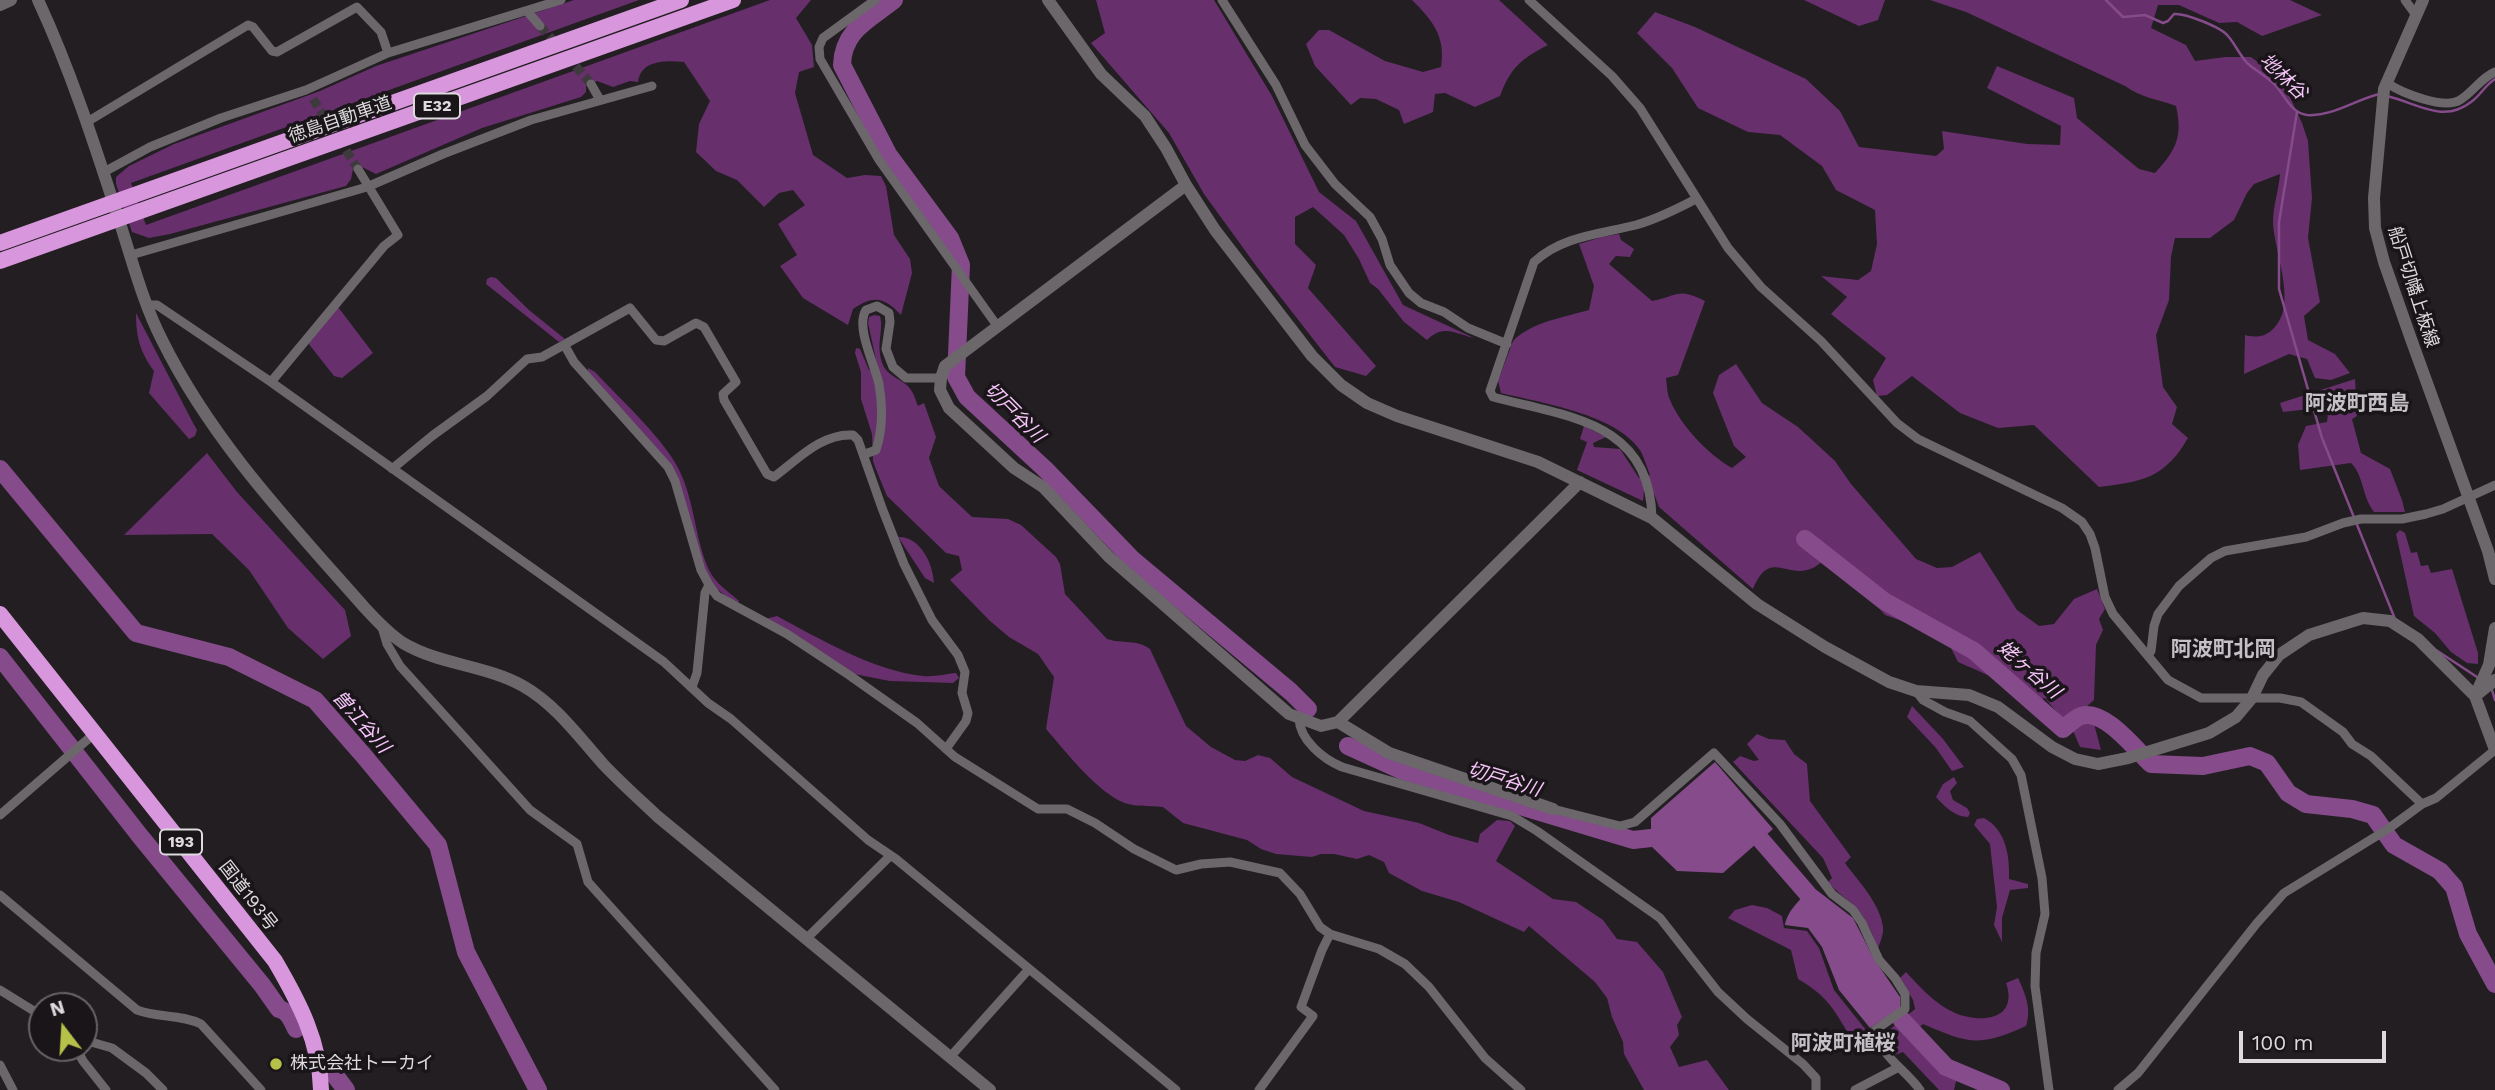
<!DOCTYPE html>
<html>
<head>
<meta charset="utf-8">
<style>
  body { margin:0 }
  #map { position:relative; width:2495px; height:1090px; overflow:hidden; background:#221e22; font-family:"Work Sans",sans-serif }
  canvas { display:block }
  .north { position:absolute; left:28px; top:992px; width:70px; height:70px; box-sizing:border-box; background:#191519; border:2px solid #676467; border-radius:50%; rotate:343deg; font-size:19px; font-weight:700; line-height:28px; text-align:center; color:#dddbdd }
  .north::after { content:''; display:block; margin:auto; width:24px; height:32px; background:#b6c149; clip-path:polygon(50% 0,100% 100%,50% 72%,0 100%) }
  .scale { position:absolute; left:2239px; top:1031px; width:147px; height:32px; box-sizing:border-box; border:4px solid #dddbdd; border-top:0; padding-left:9px; font-size:21px; line-height:24px; white-space:nowrap; color:#dddbdd; -webkit-text-stroke:5px #191519; paint-order:stroke }
</style>
</head>
<body>
<div id="map">
<canvas width="2495" height="1090"></canvas>
<div class="north">N</div>
<div class="scale">100 m</div>
</div>
<script>
const ctx = document.querySelector('canvas').getContext('2d');
ctx.lineJoin = 'round';
function fillPath(path, color) {
  ctx.fillStyle = color;
  ctx.fill(path, 'evenodd');
}
function trace(path, color, width, dash) {
  ctx.strokeStyle = color;
  ctx.lineWidth = width;
  ctx.lineCap = dash ? 'butt' : 'round';
  ctx.setLineDash(dash || []);
  ctx.stroke(path);
}
function label(font, color, halo, rows, align = 'center') {
  ctx.font = font + ' "Work Sans","Noto Sans JP",sans-serif';
  ctx.lineWidth = 7;
  ctx.setLineDash([]);
  ctx.textBaseline = 'middle';
  ctx.strokeStyle = halo;
  ctx.fillStyle = color;
  for (const [text, x, y, turn = 0] of rows) {
    ctx.save();
    ctx.translate(x, y);
    ctx.rotate((+turn || 0) * Math.PI / 180);
    ctx.textAlign = isNaN(turn) ? turn : align;
    if (halo) ctx.strokeText(text, 0, 0);
    ctx.fillText(text, 0, 0);
    ctx.restore();
  }
}
const forest = new Path2D(`
  M574 0H639L131 183 146 225 770 0H811L796 18 812 45 814 67 799 72 795 93 813 155 847 178 865 175 881 176 886 186 894 235 910 259 912 273 901 315C884 297 874 295 853 309L848 325 803 298 780 266 797 255 778 224 805 205 793 190 779 193 764 207 737 180 716 171 696 152 699 124 710 101 684 62C665 60 641 60 638 82L630 81 613 87 597 81 586 85V92L581 97 482 128 376 174 360 166 353 169 351 179 346 186 170 234 149 238 132 232 116 184V177L129 166 174 144 320 91 376 66Z
  M1096 0H1214L1272 96 1319 192 1356 221 1403 305 1474 338C1454 333 1443 324 1427 340L1404 322 1378 289 1370 283 1359 259 1344 235 1313 207 1295 217V244L1316 265 1308 288 1376 366 1366 376 1335 367 1257 267 1204 194 1169 133 1091 43 1105 33Z
  M1412 0H1499L1548 45C1521 59 1511 67 1500 96L1475 107 1445 93 1435 94 1433 112 1404 124 1399 110 1376 99 1360 98 1351 105 1315 66 1306 44 1319 30H1329L1385 61 1423 72 1441 67C1446 36 1432 20 1412 0Z
  M1804 0H1885L1878 20 1859 26Z
  M1930 0H2290L2322 15 2262 36 2237 22 2219 23 2179 5H2158L2151 28 2186 45 2195 61 2225 57H2251L2271 72 2288 93 2302 123 2308 141 2312 198 2308 238 2320 302 2304 316 2308 340 2335 354 2350 373 2331 380 2315 378 2307 359 2289 354 2244 374 2245 335C2256 338 2266 337 2274 328 2298 304 2274 252 2273 222 2273 206 2279 189 2280 174L2254 184 2247 193 2234 220 2210 238H2175L2171 257 2169 300 2156 335 2163 387 2177 407 2172 424 2188 438C2165 478 2142 482 2099 487L2034 425 1998 428 1960 413 1912 376 1887 395 1877 396 1873 380 1886 358 1831 314 1847 297 1821 276 1858 280 1871 271 1877 244 1875 210 1836 190 1822 166 1780 135 1748 132 1698 108 1672 68 1637 33 1655 12 1695 27 1806 79 1840 111 1859 147 1936 156 1944 149 1942 131 2027 144 2060 145 2061 126 1987 88 1997 66 2074 98 2077 118 2139 169 2155 173C2176 150 2183 137 2176 106 2157 99 2142 98 2125 86L1966 12Z
  M1619 234 1621 240 1634 249 1630 257 1616 256 1609 264 1652 301C1679 296 1677 287 1705 301L1678 375 1666 378C1667 385 1667 394 1670 400 1681 426 1708 454 1732 468L1746 457 1734 446 1713 393 1719 375 1736 364 1762 403 1798 427 1835 461 1851 484 1916 559 1937 568 1952 567 1980 552 2017 610 2039 626 2054 624 2074 599 2097 589 2105 609 2099 619 2103 630 2096 645 2094 700 2086 707 2094 724 2101 750 2080 747 2074 733 2045 698 2036 701 1999 680 1958 662 1948 642 1922 628 1885 615 1831 554C1826 558 1819 565 1813 568 1786 580 1770 548 1753 589L1659 507 1652 488 1644 491 1643 501 1577 470 1587 442 1580 439 1584 426 1606 437 1593 443 1594 447 1620 449 1639 478 1650 475C1647 467 1644 457 1640 450 1615 414 1542 403 1501 393L1498 381 1513 341C1531 322 1565 317 1589 310L1594 286 1579 244 1602 237Z
  M491 277 496 278 529 310 565 339 559 342 486 284 487 279Z
  M338 307 373 353 342 378 334 376 308 343Z
  M136 313 192 421 197 430 195 436 189 439 149 393 154 371C140 352 136 337 136 313Z
  M874 315 880 316C884 331 875 345 883 365 888 377 905 380 911 390 914 394 916 401 918 406L924 403 936 437 929 458 939 486 972 517 1008 519 1021 525 1056 557 1060 564 1065 594 1107 639C1122 644 1137 639 1150 649L1186 726 1211 747 1235 760 1245 761 1258 755 1270 758 1292 777 1364 811 1419 823 1449 835 1478 843 1480 834 1497 820 1510 821 1515 826 1496 861 1553 899 1576 902 1603 920 1617 939 1637 942 1663 972 1682 1017 1677 1025 1679 1035 1670 1047 1679 1067 1707 1060 1729 1090H1644L1624 1054 1623 1042 1612 1017 1607 998 1595 982 1529 926 1524 932 1459 902 1422 891 1389 873 1384 862 1369 855 1357 859 1334 854H1321L1312 857 1276 854 1261 849 1247 840 1183 823 1163 807C1148 805 1134 808 1120 801 1093 787 1066 752 1046 729L1054 677 1038 654 1009 637 990 621 950 580 962 570 959 556 946 553 887 496 877 472 873 461 872 434 861 399V372L855 353 856 348 860 349 869 370 879 373 868 323 869 317Z
  M588 368 595 372C619 398 661 436 677 466 695 499 694 537 709 570 715 583 729 592 739 601L738 604C727 597 713 588 707 575 689 541 689 500 671 466L587 372Z
  M2355 379 2357 416 2352 419 2361 453 2390 469 2402 500 2405 512H2374C2362 497 2364 476 2351 463L2300 470 2298 445 2306 426 2327 422 2328 413 2318 408 2283 412 2280 403Z
  M207 453 237 492 345 610 351 636 323 659 288 628 249 570 212 534 124 535Z
  M2400 530 2405 533 2411 553 2417 552 2421 566 2428 565 2431 573 2452 569 2478 653V664L2467 663 2451 652 2435 633 2414 616 2396 534Z
  M898 537C920 536 933 563 934 583L925 578Z
  M777 616C820 639 874 671 923 676 934 677 946 674 956 673L959 678 953 683 890 681 854 674 765 619Z
  M1912 706 1943 739 1964 767 1952 771 1936 748 1907 717Z
  M1757 734 1769 739 1785 740 1794 754 1807 764 1810 801 1851 857 1845 863C1858 881 1880 903 1883 927 1884 934 1880 942 1878 949 1872 932 1866 917 1853 905 1844 897 1836 891 1828 882L1832 878 1823 858 1733 762 1740 756 1754 761 1759 760 1747 744Z
  M1954 777 1957 783 1950 791 1953 800 1967 808 1970 813 1968 817C1955 817 1944 806 1936 797L1943 784Z
  M1984 818C2006 830 2010 856 2009 879L2028 884V888L2010 890 2002 918V942L1994 925 1997 907 1990 844 1974 825 1977 819Z
  M1752 905 1767 908 1782 916 1784 928 1807 931 1819 948 1834 990 1866 1030 1867 1038 1861 1045 1855 1044C1835 1013 1831 998 1798 979L1791 950 1728 918 1735 910Z
  M1906 972C1919 986 1935 1004 1953 1012 1979 1024 2019 1021 2006 983L2018 978C2025 993 2032 1009 2026 1026 1979 1047 1969 1044 1923 1024L1910 1035 1942 1068 1957 1077 1954 1090H1939L1903 1052 1895 1055 1884 1039 1888 1031 1915 1009 1913 1000 1900 978Z`);
const water = new Path2D(`
  M1715 762 1773 829 1723 873 1677 871 1651 846V818Z
  M1814 888 1853 918 1874 959 1900 997V1008L1870 1028 1839 990 1822 947 1808 928 1785 925C1787 911 1803 895 1814 888Z`);
const stream = new Path2D(`
  M2106 0 2123 17 2145 15 2163 23 2168 21 2174 14C2185 13 2221 27 2228 36 2235 44 2239 54 2247 63 2256 71 2268 77 2276 86 2286 97 2291 113 2307 115 2332 117 2356 99 2380 94
  M2387 96C2417 103 2443 124 2471 102 2481 95 2485 85 2495 79
  M2297 112 2279 222V289L2322 438 2395 619
  M2436 650 2477 677
  M2491 687 2495 700`);
const river = new Path2D(`
  M894 0C869 20 843 30 842 65L888 154 950 238 961 265 956 377 967 397 1045 469 1133 560 1291 692 1308 709
  M0 469 136 633 229 657 315 700 364 756 438 845 466 952 538 1090
  M1805 539 1884 601 1974 651 2063 729C2068 725 2075 718 2081 716 2104 708 2136 750 2151 764L2203 766 2250 756 2267 763 2288 793 2306 804 2352 809 2373 815 2394 845 2440 871 2454 887 2468 934 2495 984
  M0 657 140 836 262 985 279 1009C289 1011 292 1021 296 1029
  M1348 746 1403 771 1633 840 1651 838
  M1761 840 1807 893
  M1901 1019 1946 1067 2001 1090
  M334 1074 346 1090`);
const streetTunnel = new Path2D(`
  M540 26 558 46
  M567 56 591 84
  M313 99 331 127
  M339 139 358 169`);
const street = new Path2D(`
  M875 0 823 38 819 47 820 59 879 160 998 327
  M1222 0 1276 85 1305 145 1335 184 1370 217 1382 239 1390 265 1409 293 1421 303 1444 312 1468 328 1507 344
  M1529 0 1612 76 1640 108 1728 248 1761 287 1821 341 1897 423 1918 439 2062 508 2082 522 2090 534 2095 548 2105 597 2113 614 2168 680 2201 698H2280L2301 702 2343 732 2352 744 2371 756 2422 804
  M2405 0 2416 15
  M527 11 540 26
  M2387 83C2402 93 2444 110 2460 100 2473 92 2481 78 2495 72
  M591 84 600 100
  M87 122 248 25 253 27 272 51 277 52 357 7 381 32 388 53
  M104 172 150 147 221 118 306 90 388 53 561 0
  M131 255 367 187 443 154 531 120 652 86
  M147 305H157L271 382 664 662 708 703 731 719 868 840 896 859 1176 1090
  M565 346 574 362 668 467 675 481 701 570 709 585 717 596 787 634 849 675 917 723 955 757 1038 809H1067L1095 823 1134 849 1176 870 1201 864 1230 862 1280 873 1300 894 1320 927 1330 934 1379 949 1405 964 1429 987 1485 1058 1521 1090
  M271 382 384 246 398 235 358 169
  M865 454 876 450C883 428 883 407 879 384 875 365 855 327 866 310L877 306 889 313 890 322 886 349 893 367 906 378H941
  M392 469 432 436 487 396 527 359 542 357 630 308 656 340 664 341 696 323 704 327 736 382 723 394 724 400 767 474 774 477C798 459 822 433 853 435L858 440 882 508 904 564 932 620 958 655 965 672 962 693 968 713 966 721 946 749
  M1652 518C1650 421 1567 417 1493 397L1490 391 1534 262C1562 236 1600 234 1636 225 1657 219 1677 209 1696 199
  M382 627 387 644 400 666 530 810 577 844 588 882 775 1090
  M2148 656 2151 651 2154 626 2158 614 2179 586 2211 558 2225 551 2306 537 2343 523 2361 519H2402L2426 514 2443 509 2495 485
  M692 687 697 673 705 593 709 585
  M1916 691 1923 700 1945 712 1970 721 2012 759 2021 775 2042 878 2045 914 2036 953 2035 986 2049 1090
  M1299 719C1300 740 1323 759 1342 767L1512 816 1537 831 1660 918 1718 992 1747 1019 1803 1064 1816 1078V1090
  M1553 809 1620 826 1635 822 1714 753 1780 824 1832 894 1853 910 1862 923 1879 960 1895 978 1905 994V1009L1875 1030C1880 1056 1906 1070 1920 1090
  M0 815 95 733
  M0 895 137 1010C158 1018 181 1014 201 1024L261 1090
  M806 939 890 856
  M0 990 42 1016
  M84 1040 112 1048 146 1073 163 1090
  M76 1048 83 1061 106 1090
  M951 1056 1029 969
  M0 1065 13 1090
  M1259 1090 1313 1016 1301 1007 1322 950 1330 934
  M1855 1090 1899 1067
  M2118 1090 2138 1073 2257 923 2284 893 2388 829 2422 804 2436 798 2495 750`);
const secondary = new Path2D(`
  M38 0C71 71 95 146 119 220 132 260 143 303 162 340 212 441 290 523 364 607 376 620 388 633 403 643 440 665 486 665 523 686 555 704 579 737 603 764 620 782 639 799 657 816L990 1090
  M1048 0 1101 74 1145 116 1166 148 1186 185 1215 230 1312 356 1341 385 1367 403 1397 416 1538 462 1652 518 1757 604 1825 647 1889 682 1916 691 1969 695 1998 707 2052 747 2075 759 2098 764 2128 758 2209 733 2236 717 2252 698 2263 675 2279 655 2309 635 2363 618 2390 621 2418 639 2475 696 2495 680
  M2423 0 2384 89 2374 198 2375 228 2384 262 2411 339 2488 551 2495 579
  M0 5 11 0
  M1186 185 945 366 941 378 940 390 949 408 1014 468 1043 487 1109 557 1289 714 1321 726 1338 722 1580 482
  M2495 628 2489 665 2475 696 2495 750
  M1338 722 1389 753 1553 809`);
const highway = new Path2D(`
  M0 243 681 0
  M0 261 733 0
  M0 614 275 961C299 1002 320 1042 321 1090`);
const markers = [
  [276,1064,7,"#b6c149"]
];
const shields = [
  [437,106,46],
  [181,842,42]
];
const shieldNames = [
  ["E32",437,106],
  ["193",181,842]
];
const streetNames = [
  ["徳島自動車道",340,120,-19],
  ["船戸切幡上板線",2413,287,72],
  ["国道193号",248,896,52]
];
const poiNames = [
  ["株式会社トーカイ",290,1064]
];
const waterNames = [
  ["地林谷",2283,77,44],
  ["切戸谷川",1014,413,45],
  ["姥ヶ谷川",2029,670,41],
  ["曽江谷川",361,722,49],
  ["切戸谷川",1504,780,17]
];
const quarterNames = [
  ["阿波町西島",2357,404],
  ["阿波町北岡",2223,650],
  ["阿波町植桜",1843,1044]
];
fillPath(forest, '#672f6c');
fillPath(water, '#854b8a');
trace(stream, '#854b8a', 2.5);
trace(river, '#854b8a', 18);
trace(streetTunnel, '#3e3a3e', 9, [9, 4.5]);
trace(street, '#6b676b', 9);
trace(secondary, '#6b676b', 12);
trace(highway, '#d896dc', 16);
for (const [x, y, r, color] of markers) {
  const dot = new Path2D();
  dot.arc(x, y, r, 0, 2 * Math.PI);
  ctx.fillStyle = color;
  ctx.fill(dot);
  trace(dot, '#191519', 2.5);
}
for (const [x, y, w] of shields) {
  const box = new Path2D();
  box.roundRect(x - w / 2, y - 12.5, w, 25, 5);
  ctx.fillStyle = '#191519';
  ctx.fill(box);
  trace(box, '#dddbdd', 2);
}
label('bold 16px', '#dddbdd', null, shieldNames);
label('18px', '#dddbdd', '#191519', streetNames);
label('18px', '#dddbdd', '#191519', poiNames, 'left');
label('italic 19px', '#f7c6fa', '#191519', waterNames);
label('bold 21px', '#c5c0c5', '#191519', quarterNames);
</script>
</body>
</html>
